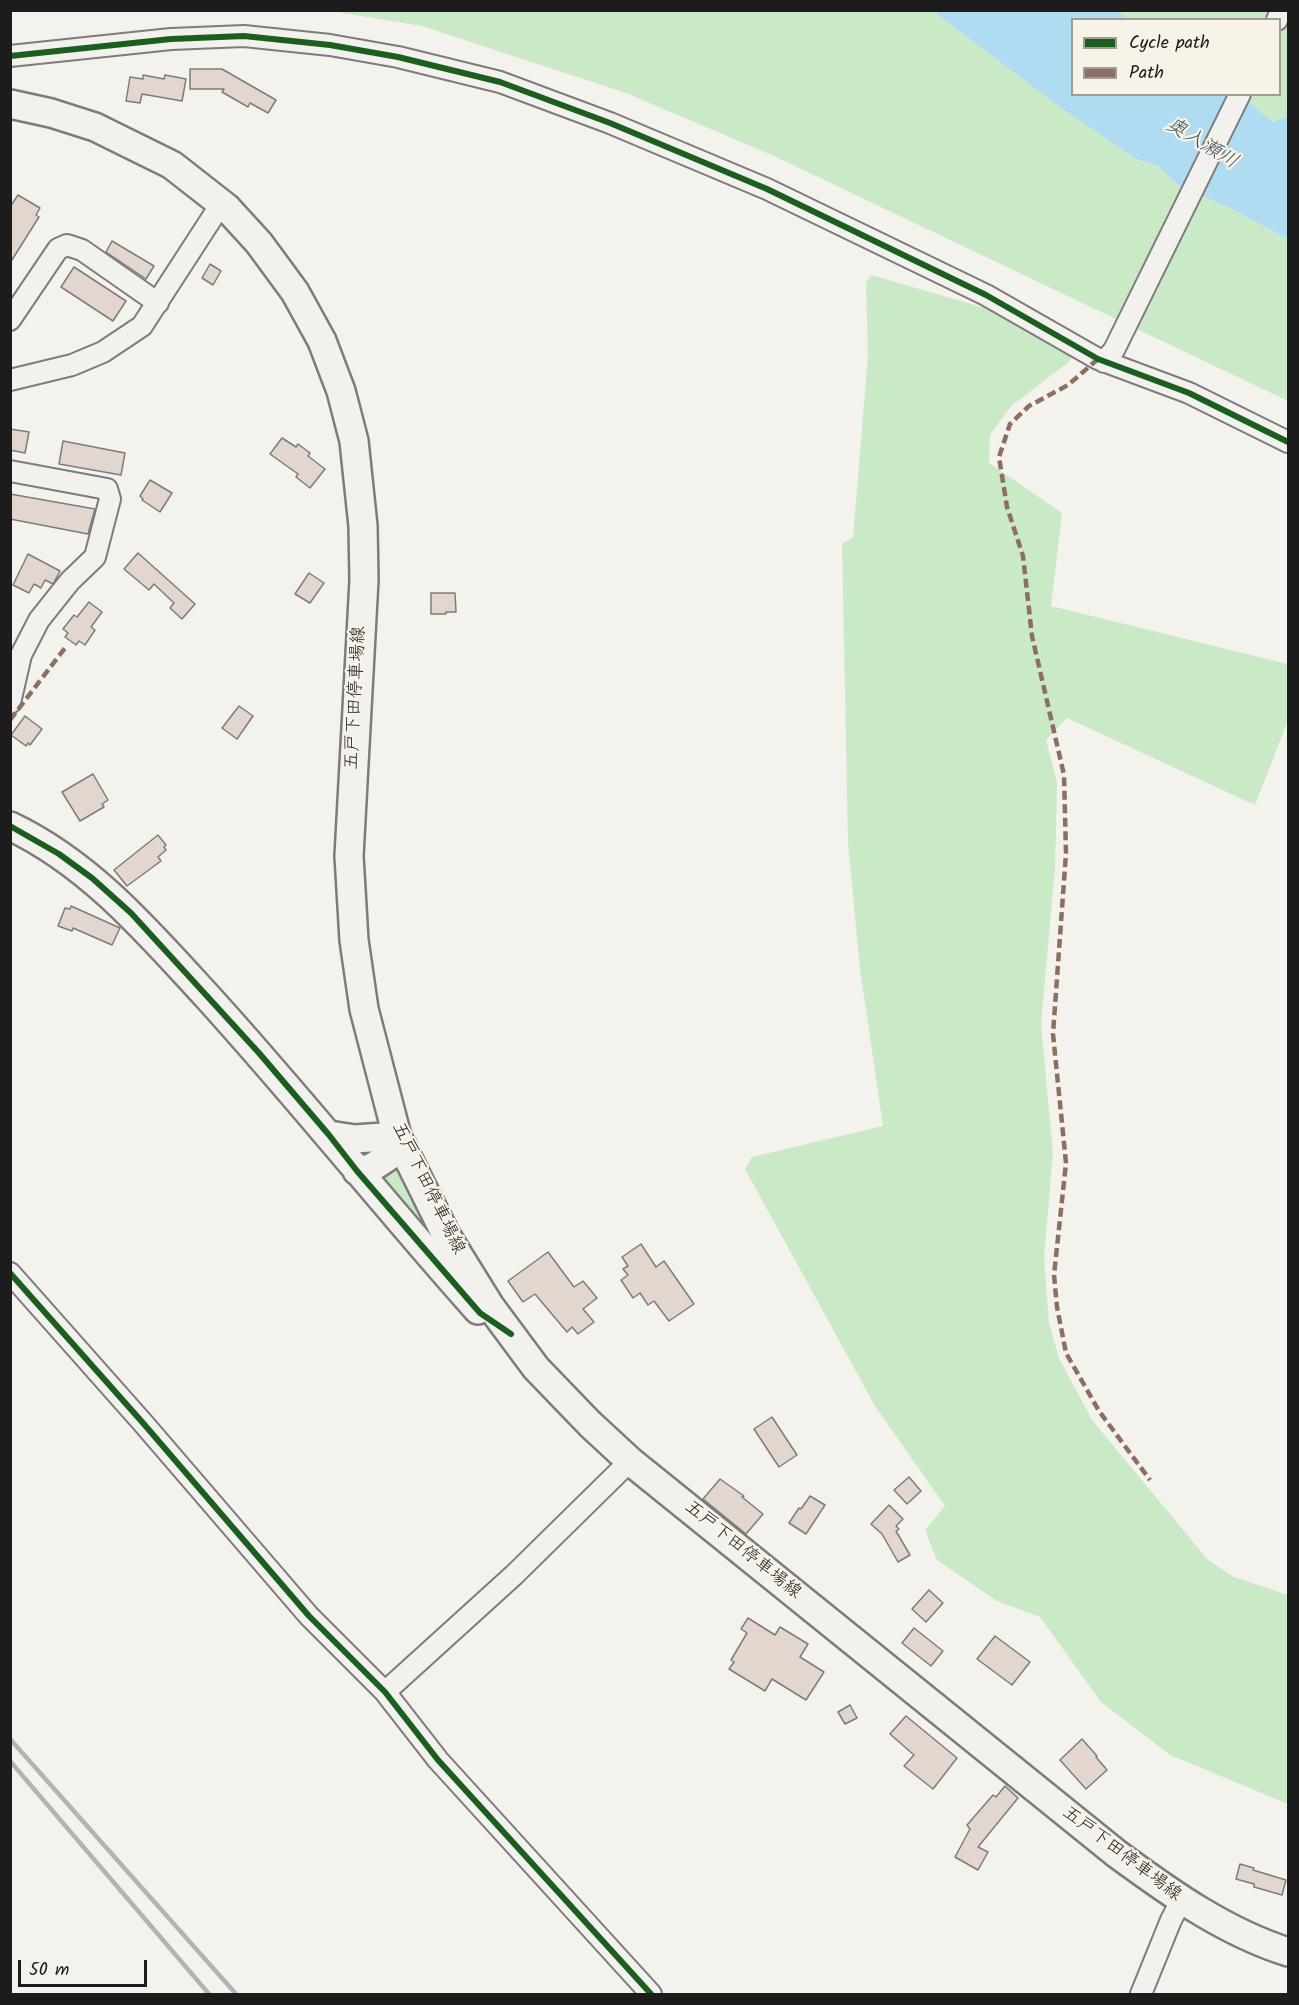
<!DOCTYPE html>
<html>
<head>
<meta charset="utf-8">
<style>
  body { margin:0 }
  #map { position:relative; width:1299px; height:2005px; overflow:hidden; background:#f4f2ec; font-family:Kalam,sans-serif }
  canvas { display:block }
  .frame { position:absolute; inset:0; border:12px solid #1c1c1c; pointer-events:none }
  .legend { position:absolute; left:1071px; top:18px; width:210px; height:78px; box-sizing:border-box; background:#f7f3e8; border:2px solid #9f9d96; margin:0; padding:8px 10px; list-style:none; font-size:18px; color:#1c1c1c }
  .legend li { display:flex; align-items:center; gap:12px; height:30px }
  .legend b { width:30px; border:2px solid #9f9d96 }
  .scale { position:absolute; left:18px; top:1960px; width:129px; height:27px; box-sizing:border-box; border:3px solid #1c1c1c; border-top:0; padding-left:8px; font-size:18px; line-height:21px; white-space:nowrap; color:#1c1c1c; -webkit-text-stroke:4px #f7f3e8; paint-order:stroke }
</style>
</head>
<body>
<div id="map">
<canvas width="1299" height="2005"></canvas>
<div class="frame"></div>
<ul class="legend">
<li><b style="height:8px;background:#1b5e20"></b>Cycle path</li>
<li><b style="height:8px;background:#8d6e63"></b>Path</li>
</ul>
<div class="scale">50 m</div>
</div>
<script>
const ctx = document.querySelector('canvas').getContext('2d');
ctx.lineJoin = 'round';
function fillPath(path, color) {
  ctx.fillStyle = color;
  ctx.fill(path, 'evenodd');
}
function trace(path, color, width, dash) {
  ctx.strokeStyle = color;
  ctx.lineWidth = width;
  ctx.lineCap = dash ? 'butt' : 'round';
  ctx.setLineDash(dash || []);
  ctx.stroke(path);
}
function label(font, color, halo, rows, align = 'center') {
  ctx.font = font + ' Kalam,"Klee One",sans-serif';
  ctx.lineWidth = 4.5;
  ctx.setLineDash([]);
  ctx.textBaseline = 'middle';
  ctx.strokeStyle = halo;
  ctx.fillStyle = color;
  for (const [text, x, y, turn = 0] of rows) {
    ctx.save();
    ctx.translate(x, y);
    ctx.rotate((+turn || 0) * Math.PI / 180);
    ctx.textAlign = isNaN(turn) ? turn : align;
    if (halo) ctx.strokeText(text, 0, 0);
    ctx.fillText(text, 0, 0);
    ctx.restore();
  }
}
const green = new Path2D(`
  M331 11H933L1054 103 1136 159 1158 166 1179 186 1228 207 1288 239V401L774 156 626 93 422 26Z
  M1117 11H1288V114L1286 117 1273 122 1240 95 1280 94V20L1130 19Z
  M871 275 992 310 1073 353 1070 361 1011 406 990 435 989 463 1062 513 1051 606 1288 664V720L1255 805 1067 718 1046 740 1057 782 1055 868 1041 1024 1053 1153 1044 1258 1049 1323 1059 1358 1092 1420 1208 1560 1234 1577 1288 1595V1804L1170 1755 1101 1702 1040 1617 997 1601 937 1560 925 1530 945 1506 875 1406 745 1169 752 1157 883 1126 860 969 848 843 842 543 853 538 868 355 866 283Z
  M396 1171 404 1173 441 1248 381 1178Z`);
const water = new Path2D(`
  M933 11H1117L1130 19 1072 20V94L1240 95 1273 122 1286 117 1288 114V239L1228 207 1179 186 1158 166 1136 159 1054 103Z`);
const building = new Path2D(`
  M190 69H222L276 100 268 113 250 103 248 107 222 92 224 89H190Z
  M143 75 164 79 165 75 186 79 182 101 142 94 140 103 126 101 130 77 143 79Z
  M18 195 40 208 36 215 39 217 10 263V207Z
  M112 241 154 266 146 279 106 252Z
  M210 264 221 271 213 285 202 278Z
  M74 267 126 301 113 321 61 287Z
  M10 429 29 432 25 453 10 450Z
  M282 438 296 447 298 444 310 453 308 456 325 469 310 488 296 477 298 474 270 454Z
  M63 441 125 453 121 475 59 464Z
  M150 480 172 493 160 512 142 500 143 499 140 496Z
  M10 494 95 509 88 534 10 519Z
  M138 553 195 604 182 619 170 608 174 603 154 584 149 590 124 569Z
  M28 554 60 571 53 584 45 580 41 588 34 584 29 593 13 585Z
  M309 573 324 583 310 603 295 594Z
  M431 593H455L456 612H446V614H431Z
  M89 602 102 612 91 627 95 630 85 645 79 641 76 645 65 637 68 633 63 629 74 615 77 617Z
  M239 706 253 716 237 739 222 728Z
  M25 716 42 729 30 745 28 743 26 746 11 735Z
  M93 774 108 800 102 804 104 807 80 821 62 792Z
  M158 835 166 845 164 847 166 850 158 857 161 861 127 886 114 870Z
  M71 906 120 928 112 945 73 928 72 931 58 926 65 908 70 909Z
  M641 1244 656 1267 664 1261 694 1304 669 1321 654 1301 648 1305 640 1293 633 1298 621 1280 628 1275 623 1269 628 1266 622 1257Z
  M548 1252 574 1287 583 1281 597 1298 583 1309 594 1322 578 1334 572 1327 567 1332 535 1294 523 1302 508 1281Z
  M772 1417 797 1455 779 1467 754 1429Z
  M909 1477 921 1491 907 1504 894 1490Z
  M720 1479 744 1496 742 1497 763 1514 746 1534 703 1499Z
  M810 1496 825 1505 806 1534 789 1523 799 1508 801 1509Z
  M889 1505 903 1519 896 1526 899 1529 896 1531 910 1555 898 1562 882 1534 871 1524Z
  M929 1590 943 1603 926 1622 912 1609Z
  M748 1618 775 1635 780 1627 808 1644 800 1657 824 1672 806 1700 772 1679 765 1691 729 1669 734 1662 731 1660 747 1633 741 1629Z
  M914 1628 943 1651 931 1666 902 1643Z
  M995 1636 1030 1662 1012 1685 977 1659Z
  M850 1705 857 1718 845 1724 838 1712Z
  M906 1716 957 1758 933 1789 904 1766 914 1755 890 1734Z
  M1082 1739 1097 1756 1096 1757 1107 1770 1086 1789 1060 1760Z
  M1005 1786 1018 1798 978 1847 988 1852 978 1870 955 1857 970 1829 967 1825 993 1795 996 1797Z
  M1240 1864 1254 1868 1253 1870 1286 1880 1282 1895 1254 1887V1884L1236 1879Z`);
const street = new Path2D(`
  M1277 20 1281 10
  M10 56 171 39 244 36 330 45 398 57 500 82 610 123 767 189 986 295 1098 359 1189 393 1288 442
  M10 320 58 249 67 245 82 250 158 303
  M1104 362 1114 350 1240 94
  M10 380 72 365 103 352 142 326 221 204
  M10 471 107 489 110 499 95 557 70 581 39 620 21 655 10 703
  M10 1273 143 1423 309 1616 385 1692 438 1760 651 1994
  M385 1692 514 1575 630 1461
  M1141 1994 1171 1920 1181 1901`);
const secondary = new Path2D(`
  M10 104 51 113 95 127 172 165 227 208 259 243 295 292 322 341 341 391 354 441 363 526 364 580 349 856 354 940 364 1009 397 1136 446 1235 490 1306 536 1368 590 1424 630 1461 1117 1854C1170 1893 1225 1932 1288 1952
  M10 826C90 864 147 931 205 994 299 1097 385 1206 478 1310
  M329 1135 355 1139 397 1136
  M357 1171 371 1168 403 1147`);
const rail = new Path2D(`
  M10 1739 236 1994
  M10 1761 209 1994`);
const quiet = new Path2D(`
  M1098 359 1068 385 1029 406 1010 424 999 457 1007 507 1023 556 1032 636 1064 775 1066 853 1053 1034 1066 1163 1054 1275 1057 1307 1066 1353 1099 1411 1150 1480
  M10 720 65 648`);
const cycleway = new Path2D(`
  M10 56 171 39 244 36 330 45 398 57 500 82 610 123 767 189 986 295 1098 359 1189 393 1288 442
  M10 826 59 854 92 878 131 913 259 1053 329 1135 357 1171 480 1313 511 1334
  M10 1273 143 1423 309 1616 385 1692 438 1760 651 1994`);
const streetNames = [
  ["五戸下田停車場線",357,698,-87],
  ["五戸下田停車場線",427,1189,64],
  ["五戸下田停車場線",742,1551,39],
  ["五戸下田停車場線",1121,1855,37]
];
const waterNames = [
  ["奥入瀬川",1201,145,31]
];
fillPath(green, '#cae9c7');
fillPath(water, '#afdcf0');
fillPath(building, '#e2d6cf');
trace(building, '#7d7c7a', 1.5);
trace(street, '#7d7c7a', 24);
trace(secondary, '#7d7c7a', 32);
trace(street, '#f2f1ed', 20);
trace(secondary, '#f2f1ed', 27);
trace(rail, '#b4b3b0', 4.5);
trace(quiet, '#8d6e63', 4.5, [9, 4.5]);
trace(cycleway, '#1b5e20', 6);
label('18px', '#1c1c1c', '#f7f3e8', streetNames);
label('italic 20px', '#3f535c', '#f7f3e8', waterNames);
</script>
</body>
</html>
